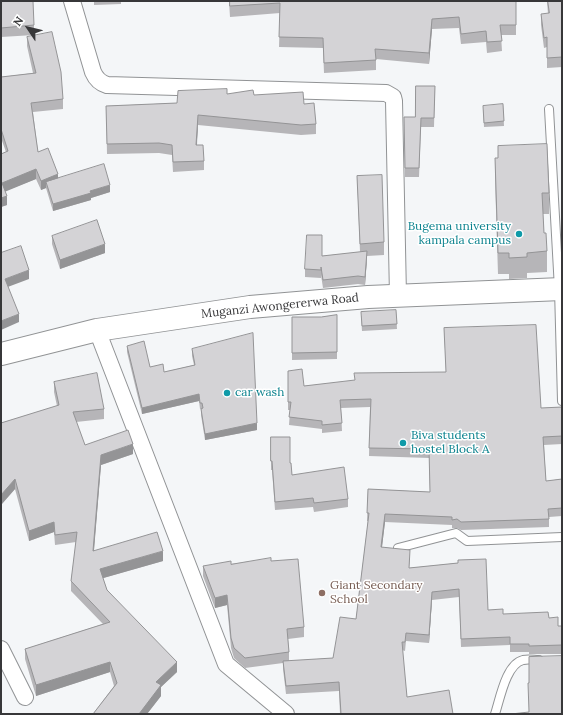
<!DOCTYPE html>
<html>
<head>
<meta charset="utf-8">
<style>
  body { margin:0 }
  #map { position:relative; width:563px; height:715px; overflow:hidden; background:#f4f6f8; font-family:Lora,serif }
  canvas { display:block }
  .frame { position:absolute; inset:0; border:2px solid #373739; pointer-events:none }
  .north { position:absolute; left:8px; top:8px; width:40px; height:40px; -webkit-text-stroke:3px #fff; paint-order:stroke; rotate:305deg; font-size:11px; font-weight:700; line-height:16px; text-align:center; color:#373739 }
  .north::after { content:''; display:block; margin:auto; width:14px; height:18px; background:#373739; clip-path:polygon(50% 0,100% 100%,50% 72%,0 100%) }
</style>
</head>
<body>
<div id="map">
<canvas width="563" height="715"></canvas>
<div class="frame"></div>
<div class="north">N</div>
</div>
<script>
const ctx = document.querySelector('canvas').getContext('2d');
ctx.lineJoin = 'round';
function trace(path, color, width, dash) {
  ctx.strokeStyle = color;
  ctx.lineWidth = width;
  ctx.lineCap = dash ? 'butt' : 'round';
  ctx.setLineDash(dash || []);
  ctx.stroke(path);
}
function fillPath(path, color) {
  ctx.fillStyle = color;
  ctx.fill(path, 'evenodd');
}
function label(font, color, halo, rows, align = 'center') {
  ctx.font = font + ' Lora,serif';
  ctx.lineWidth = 3;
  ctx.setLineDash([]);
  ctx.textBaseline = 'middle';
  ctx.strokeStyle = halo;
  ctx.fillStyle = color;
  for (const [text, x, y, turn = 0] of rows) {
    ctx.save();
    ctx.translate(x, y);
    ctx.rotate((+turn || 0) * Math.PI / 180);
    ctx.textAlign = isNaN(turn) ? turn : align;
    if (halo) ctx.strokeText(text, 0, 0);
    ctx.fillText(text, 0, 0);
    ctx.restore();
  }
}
const lane = new Path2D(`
  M549 109 559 289 562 401
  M398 548 456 533 467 541 562 537
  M495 714C500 699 506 664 523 660 528 659 534 660 539 660`);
const street = new Path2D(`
  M72 1 93 72C96 79 100 83 107 85L386 93 393 97 394 101 398 296
  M97 330 226 664 286 714
  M1 649 25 697`);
const secondary = new Path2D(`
  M1 354 97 330 250 307 368 297 562 289`);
const wall = new Path2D(`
  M1 1 34 25V35L1 37Z
  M94 1H121V4L94 5Z
  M229 1H516V35H501L502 51 487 53 486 42 461 44 459 28 432 29 429 64 376 59V70L324 73 323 48 279 47 280 13 230 17Z
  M547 1H562V67L547 68V47L544 48 541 25V14H548Z
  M27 37 63 99V109L33 112 38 152 58 178 110 192 91 198V200L53 211 46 188 41 190 36 179 5 191 7 205 1 207V154L6 152 1 138V77L33 73 27 46Z
  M435 86 434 127H421L419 177H405L404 117H415Z
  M227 94 254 95 304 104 316 124V134L301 135 198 125 197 145 204 161V170L173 172 172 155 159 153 107 154 106 106 177 103Z
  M503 104 504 126 484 127 483 110Z
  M498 146 549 193V214H543L544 233 547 251V272L527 273V278L509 279V274H498L495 179V158H498Z
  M357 176 384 242V255L367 256 365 285 358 284 323 288 321 275V278L305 277V269L322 256 360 252Z
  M52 236 105 253 60 269 52 244Z
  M396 310 397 329 362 331 361 316Z
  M337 315V359L292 360V317H321Z
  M444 328 541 408 562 407V444L544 445 546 481 562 479V516L549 517V527L461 530 457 528H452V525L385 522 382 547 410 558 409 568 458 563 488 610 503 614 549 618 558 626H562V654H529V652H510V645L461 647 459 597 432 600 429 643 406 641 405 651 402 650 407 697 453 714H340L339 691 286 694 283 669V663L245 668 234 658 231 648 227 605 215 608 203 576V566L271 561 304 627V637L288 639 289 652V661L333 658 356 619 368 521H367L368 489 430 492 429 458 369 456 370 407 341 408 342 431 322 433V429L289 425 290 410H288V371L304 386 446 372Z
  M127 346 150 367 164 372 194 365 192 356V349L257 430 205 440 201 415V409H200L199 401 142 414 127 352Z
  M54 382 104 409V419L76 422 85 445 133 454 101 465 94 551 163 561 103 578 107 590 177 672 161 687V696L147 714H93L114 686 110 672 36 696 25 659V649L103 624 71 591V581L76 542 55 545 54 532 29 541 15 489 1 505V423L57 406 54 392Z
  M271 437 290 463 292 475 348 499V507L314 512 313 507 275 510 272 470H271Z`);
const shadedWall = new Path2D(`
  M432 19V29L429 64V53Z
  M198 115V125L196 155V145Z
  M36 169V179L2 193V183Z
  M58 174V183L46 182V188L41 190V181Z
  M110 185V192L91 198V200L53 211V204L90 191Z
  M7 196V205L1 207V198Z
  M105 244V253L60 269V260Z
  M367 251V259L365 285V277Z
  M29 270V279L5 288V279Z
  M19 314V322L1 330V321Z
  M199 394V401L142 414V408Z
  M257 423V430L205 440V434Z
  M133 444V454L101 465 93 561V551L101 455Z
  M15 479V489L1 505V495Z
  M385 514V522L381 555V547Z
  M54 522V532L29 541V531Z
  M163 551V561L100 579V569Z
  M432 592V600L429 643V635Z
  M227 595V605L215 608V598Z
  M110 662V672L36 696V685Z
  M177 662V672L161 687V696L147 714H139L156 682Z`);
const building = new Path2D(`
  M1 1H33L34 25 1 28Z
  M230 1H516V25H500L502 41 487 42 486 31 461 34 459 17 432 19 429 53 375 49 376 60 324 63 323 38 279 37 280 3 230 6Z
  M548 1H562V57L547 58V37L544 38 541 14 549 13Z
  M52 32 61 72 63 99 31 103 38 152 48 148 58 174 41 181 36 169 2 183 7 196 1 198V154L8 151 1 129V77L36 73 27 37Z
  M416 86H435L434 118H421L419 168H405L404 117H415Z
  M227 89V94L253 90 254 95 303 92 304 104 314 103 316 124 301 125 198 115 196 145H203L204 161 173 162 172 145 159 143 107 144 106 106 177 103 178 91Z
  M503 104 504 121 484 123 483 106Z
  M547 144 549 193H542L544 233H546L547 251 527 253V257L509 258V253H498L495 158H498V146Z
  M104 164 110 185 90 191 91 193 53 204 46 182Z
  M382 175 384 242 360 244 357 176Z
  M97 220 105 244 60 260 52 236Z
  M307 235H322V256L367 251 365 277 358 276 323 280 321 267V270L305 269Z
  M21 246 29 270 5 279 19 314 1 321V253Z
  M396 310 397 324 362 326 361 312Z
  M337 315V352L292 353V317H321Z
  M536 325 541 408 562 407V436L543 437 546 481 562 479V508L548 509 549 519 461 522 457 519 452 520V517L385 514 381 547 410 550 409 568 458 563V560L486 559 488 610 503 609V614L548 612 549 618 558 617V626H562V645L529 646V644H510V637L461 639 459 589 432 592 429 635 406 633 405 642H402L407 697 449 690 453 714H341L339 682 286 686 283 661 333 658 340 617 356 619 369 513H367L368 489 430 492 429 449 369 448 371 399 340 400 342 423 322 425V421L289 417 291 402H288V371L302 369 304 386 355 380 354 373 446 372 444 328Z
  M253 333 257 423 205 434 201 409 203 408 202 403H200L199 394 142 408 127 346 144 341 150 367 163 364 164 372 195 365 192 349Z
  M97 373 104 409 73 412 85 445 128 430 133 444 101 455 93 551 157 532 163 551 100 569 107 590 177 662 156 682 161 685 139 714H93L117 683 110 662 36 685 25 649 110 622 71 581 77 532 55 535 54 522 29 531 15 479 1 495V423L59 405 54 382Z
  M271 437H290V463H291L292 475 344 467 348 499 314 503 313 498 275 502 272 461H271Z
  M271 558V561L298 559 304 627 287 629 289 652 245 658 234 648 231 638 227 595 215 598 203 566 231 561V564Z
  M562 656V714H511L529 712 528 683H529V657Z`);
const markers = [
  [519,234,4,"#0f9aa8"],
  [227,393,4,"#0f9aa8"],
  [403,443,4,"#0f9aa8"],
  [322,593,4,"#8d6e63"]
];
const cultureNames = [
  ["Bugema university",511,227,"right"],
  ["kampala campus",511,241,"right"],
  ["car wash",235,393],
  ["Biva students",411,436],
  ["hostel Block A",411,450]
];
const streetNames = [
  ["Muganzi Awongererwa Road",280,306,-6]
];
const educationNames = [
  ["Giant Secondary",330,586],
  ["School",330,600]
];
trace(lane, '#919395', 10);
trace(street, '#919395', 18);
trace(secondary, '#919395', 24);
trace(lane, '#fff', 8);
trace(street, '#fff', 16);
trace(secondary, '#fff', 22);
fillPath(wall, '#b6b5b8');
fillPath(shadedWall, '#949496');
fillPath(building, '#d4d3d6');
trace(building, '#949496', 1);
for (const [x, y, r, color] of markers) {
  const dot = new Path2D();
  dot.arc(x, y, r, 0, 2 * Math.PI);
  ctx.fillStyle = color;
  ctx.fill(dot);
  trace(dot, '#fff', 1.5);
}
label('12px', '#0d838f', '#fff', cultureNames, 'left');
label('12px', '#373739', '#fff', streetNames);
label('12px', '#785e54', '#fff', educationNames, 'left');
</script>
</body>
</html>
